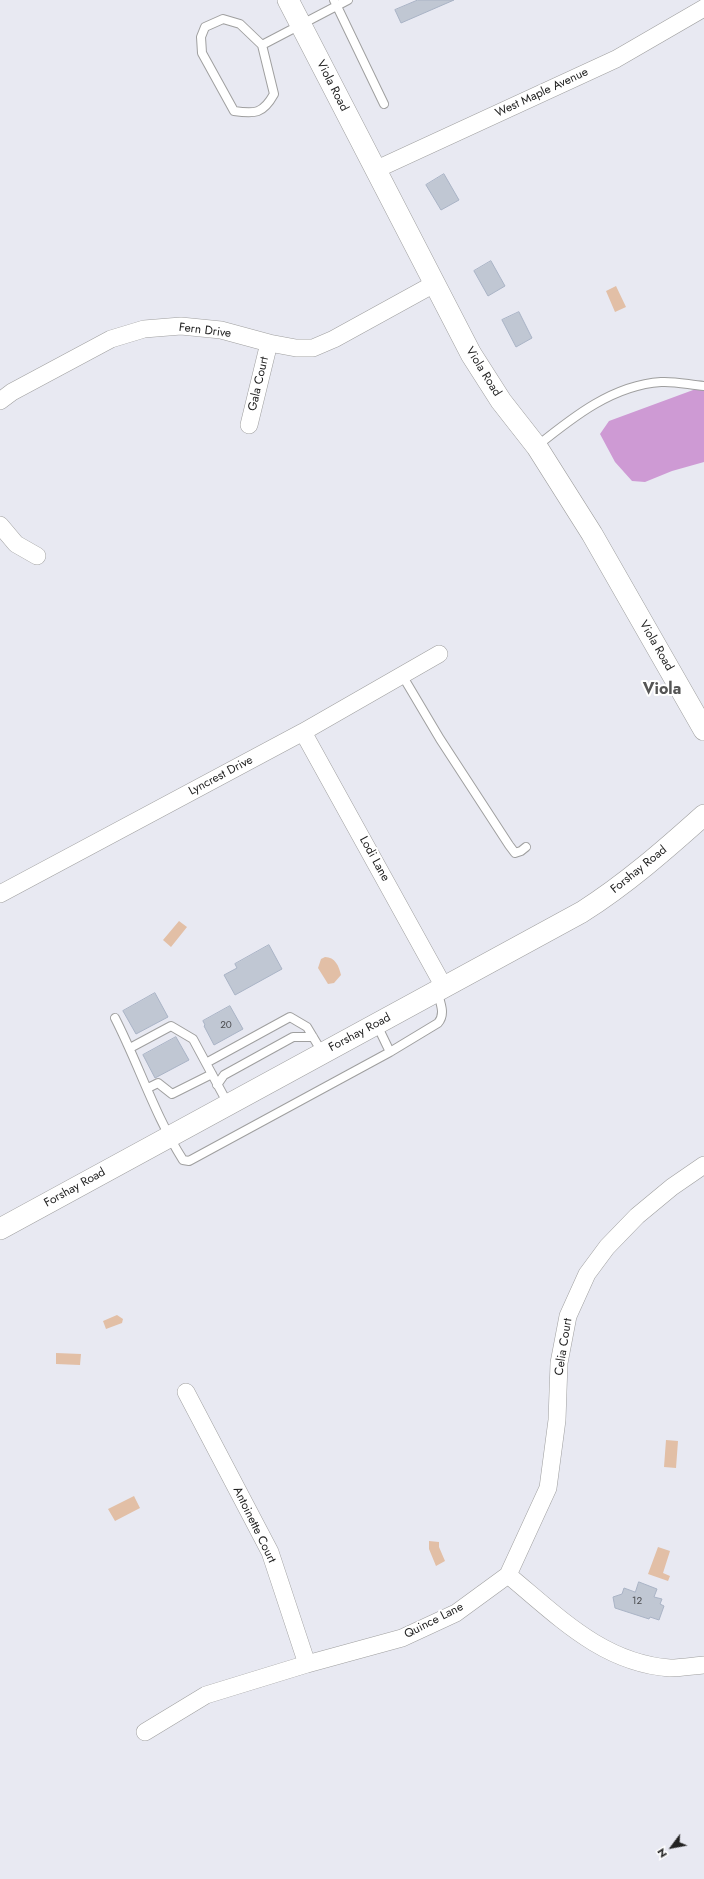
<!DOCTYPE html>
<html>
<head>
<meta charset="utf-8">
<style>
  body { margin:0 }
  #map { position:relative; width:704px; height:1879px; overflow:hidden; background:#e8e9f2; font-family:Jost,sans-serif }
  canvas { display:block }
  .north { position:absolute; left:652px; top:1827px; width:40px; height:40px; -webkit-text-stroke:3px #fff; paint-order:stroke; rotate:238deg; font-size:11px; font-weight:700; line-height:16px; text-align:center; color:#222 }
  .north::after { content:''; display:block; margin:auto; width:14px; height:18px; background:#222; clip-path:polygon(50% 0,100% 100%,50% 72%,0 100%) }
</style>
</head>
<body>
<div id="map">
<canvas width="704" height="1879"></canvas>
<div class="north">N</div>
</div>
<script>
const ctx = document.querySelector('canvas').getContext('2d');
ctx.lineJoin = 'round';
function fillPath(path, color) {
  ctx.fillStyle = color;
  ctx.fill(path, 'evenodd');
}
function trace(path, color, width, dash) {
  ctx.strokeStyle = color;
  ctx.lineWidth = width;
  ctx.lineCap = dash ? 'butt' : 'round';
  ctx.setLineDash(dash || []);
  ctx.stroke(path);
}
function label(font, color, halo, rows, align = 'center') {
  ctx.font = font + ' Jost,sans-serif';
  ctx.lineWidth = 4;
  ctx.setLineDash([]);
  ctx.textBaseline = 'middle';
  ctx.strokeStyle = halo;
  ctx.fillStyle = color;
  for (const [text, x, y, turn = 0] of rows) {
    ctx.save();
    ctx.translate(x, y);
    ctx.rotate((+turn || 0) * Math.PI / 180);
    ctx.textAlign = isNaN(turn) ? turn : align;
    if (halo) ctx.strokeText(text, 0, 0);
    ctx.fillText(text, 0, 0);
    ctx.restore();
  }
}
const forest = new Path2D(`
  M704 386V462L672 471 645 482 632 481 615 462 600 434 609 421Z`);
const water = new Path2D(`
  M616 286 626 307 615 312 606 291Z
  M179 921 187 927 171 947 163 940Z
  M325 957C335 957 339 966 341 975L334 983 328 984 318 968 321 959Z
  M117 1315 123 1319 122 1323 106 1329 103 1321Z
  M56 1353 81 1354 80 1365 56 1364Z
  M666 1440 678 1441 676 1468 664 1467Z
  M134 1496 140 1508 115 1521 108 1509Z
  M429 1541 439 1542V1547L445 1561 436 1566 429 1549Z
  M658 1547 670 1551 663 1573 670 1576 668 1581 648 1574Z`);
const building = new Path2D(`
  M418 0H454L401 23 395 10Z
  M444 174 459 200 441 210 426 185Z
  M491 261 505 286 488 296 474 271Z
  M519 312 532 338 516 347 502 320Z
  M269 945 282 969 235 995 224 975 237 968 235 964Z
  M155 993 168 1017 136 1034 123 1011Z
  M230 1006 243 1029 214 1045 204 1026 205 1025 203 1021Z
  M176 1037 189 1060 155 1078 143 1055Z
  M639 1582 657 1589 654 1597 662 1599 660 1604 664 1606 659 1620 650 1617 649 1619 615 1608 613 1597 622 1594 624 1588 635 1592Z`);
const service = new Path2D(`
  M334 0 384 104
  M262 45 274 94C263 114 255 114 234 111L202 53 201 37 205 27 223 19 240 24 262 45 348 0
  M537 446C573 417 613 385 661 382 675 381 690 385 704 386
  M402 675 440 739 509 845 515 853 521 851 526 847
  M115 1018C139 1065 155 1116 183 1160L189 1161 390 1052
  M377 1025 390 1052 438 1023C446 1014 440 1002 437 991
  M130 1048 171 1026 193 1039 228 1104
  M206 1063 290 1017 307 1027 322 1052
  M217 1085 224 1075 293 1037H313
  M148 1088 158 1083 172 1094 212 1074`);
const minor = new Path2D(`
  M375 170 616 59 704 8
  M0 401 12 392 111 339 144 329 181 326 221 330 269 343 296 348H313L334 339 434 284
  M249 425 269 343
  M0 525 16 544 37 556
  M303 732 444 987
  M0 894 303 732 439 654
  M186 1392 270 1552 307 1664
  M508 1575C558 1616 602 1663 670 1668 681 1668 693 1666 704 1665
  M145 1732 206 1695 307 1664 402 1638 456 1613 508 1575 548 1488 557 1420 559 1363 568 1316 587 1274 607 1247 637 1216 672 1187 704 1165`);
const tertiary = new Path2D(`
  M288 0 471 354 501 401 537 447 592 534 704 730
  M0 1229 582 912C626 884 665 850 704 815`);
const numberNames = [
  ["20",226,1026],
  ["12",637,1602]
];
const streetNames = [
  ["Viola Road",332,86,63],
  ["West Maple Avenue",542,93,-25],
  ["Fern Drive",205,331,7],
  ["Viola Road",483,372,58],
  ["Gala Court",259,384,-77],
  ["Viola Road",656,646,60],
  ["Lyncrest Drive",221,776,-28],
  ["Lodi Lane",374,859,61],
  ["Forshay Road",639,870,-39],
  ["Forshay Road",360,1033,-28],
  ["Forshay Road",75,1188,-29],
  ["Celia Court",564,1347,-81],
  ["Antoinette Court",254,1525,64],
  ["Quince Lane",434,1621,-27]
];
const districtNames = [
  ["Viola",662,690]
];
fillPath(forest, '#ce9ad4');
fillPath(water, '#e2bfa6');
fillPath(building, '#c0c7d3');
trace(building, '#a9b3c5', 1);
trace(service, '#9f9f9f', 10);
trace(minor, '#9f9f9f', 18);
trace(tertiary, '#9f9f9f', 22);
trace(service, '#fff', 8);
trace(minor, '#fff', 17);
trace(tertiary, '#fff', 21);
label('10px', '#4a4b4e', null, numberNames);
label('12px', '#222', '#fff', streetNames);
label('bold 16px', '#555', '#fff', districtNames);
</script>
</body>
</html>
